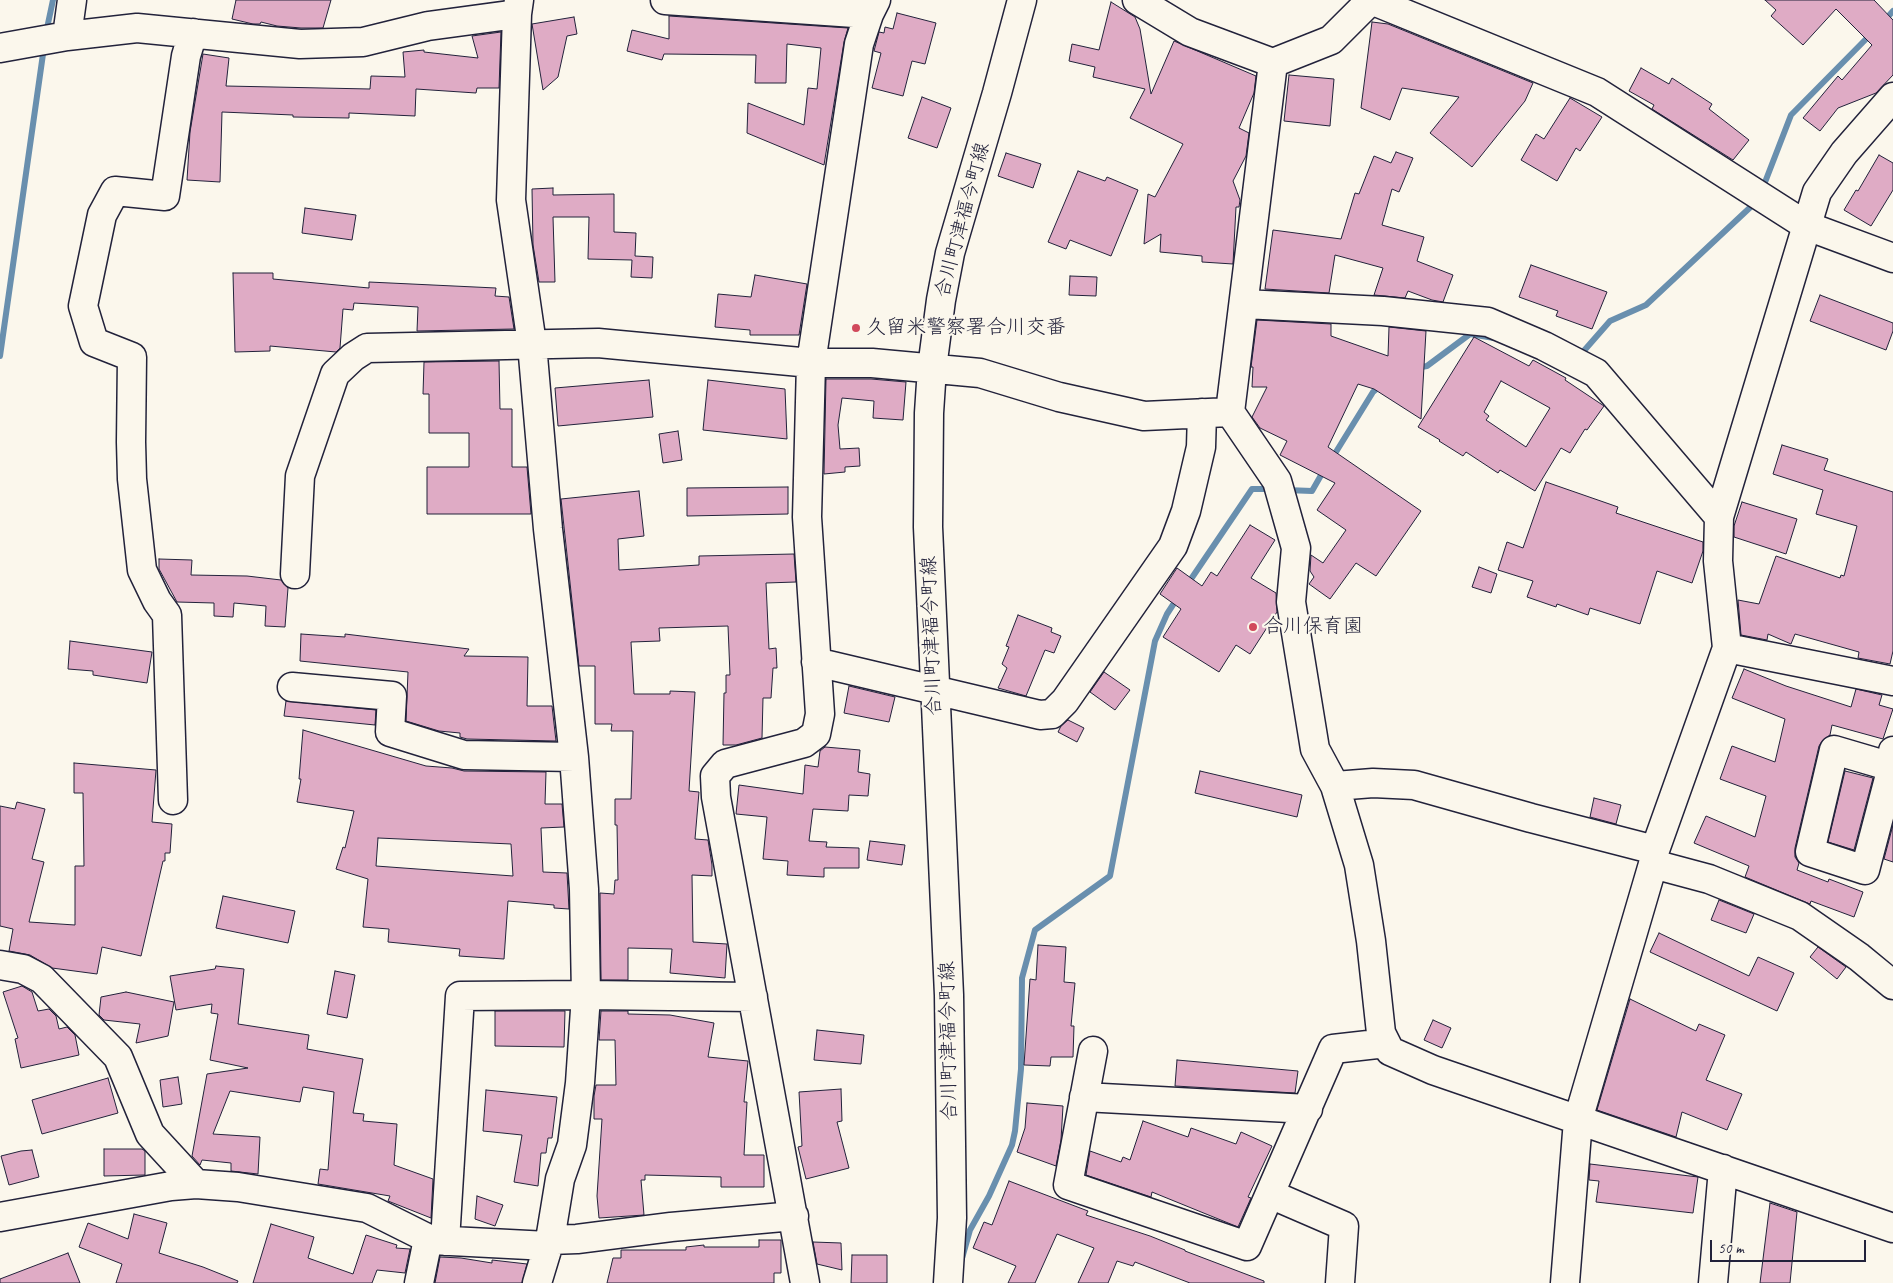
<!DOCTYPE html>
<meta charset="utf-8">
<style>
body{margin:0}
#map{position:relative;width:1893px;height:1283px;overflow:hidden;background:#fbf7ec;font-family:Caveat,sans-serif}
canvas{display:block}
.scale{position:absolute;left:1710px;top:1240px;width:156px;height:22px;box-sizing:border-box;border:2px solid #22223b;border-top:0;padding-left:6px;font-size:15px;line-height:18px;white-space:nowrap;color:#22223b;-webkit-text-stroke:4px #fbf7ec;paint-order:stroke}
</style>
<div id="map">
<canvas width="1893" height="1283"></canvas>
<div class="scale">50 m</div>
</div>
<script>
const g = document.querySelector('canvas').getContext('2d');
g.lineJoin = 'round';
const shape = rows => new Path2D(rows.map(r => 'M' + r).join(''));
function strokePath(path, color, width, dash) { g.strokeStyle = color; g.lineWidth = width; g.lineCap = dash ? 'butt' : 'round'; g.setLineDash(dash || []); g.stroke(path); }
function fillPath(path, color) { g.fillStyle = color; g.fill(path, 'evenodd'); }
function label(font, color, halo, rows, align = 'center') {
  g.font = font + ' Caveat,"Klee One",sans-serif'; g.lineWidth = 4.5; g.setLineDash([]); g.textBaseline = 'middle'; g.strokeStyle = halo; g.fillStyle = color; for (const [text, x, y, turn = 0] of rows) {
    g.save(); g.translate(x, y); g.rotate((+turn || 0) * Math.PI / 180); g.textAlign = isNaN(turn) ? turn : align; if (halo) g.strokeText(text, 0, 0); g.fillText(text, 0, 0); g.restore();
  }
}
const stream = shape([
 [1884,21,1893,11],
 [46,33,53,0],
 [1762,190,1791,115,1872,33],
 [1576,352,1582,353,1610,321,1646,305,1757,201],
 [0,356,44,47],
 [1416,368,1427,366,1470,334,1494,338],
 [1331,460,1373,392,1381,385],
 [1286,490,1312,491,1324,470],
 [1187,585,1252,489,1273,489],
 [961,1262,970,1230,989,1196,1012,1145,1015,1131,1021,1069,1022,978,1035,930,1110,876,1155,641,1167,614,1178,597]
]);
const building = shape([
 [236,0,331,0,323,28,301,28,277,26,261,22,260,24,253,24,232,19,236,0],
 [1765,0,1874,0,1893,20,1893,75,1876,93,1838,108,1820,131,1803,118,1838,76,1842,80,1872,45,1836,9,1803,45,1771,16,1776,10,1765,0],
 [1111,2,1135,17,1140,29,1151,94,1174,41,1256,76,1254,93,1239,128,1249,133,1246,156,1233,181,1240,200,1239,207,1236,207,1233,264,1202,262,1202,256,1160,252,1161,234,1144,244,1148,194,1155,197,1183,144,1130,118,1145,89,1093,77,1095,67,1069,61,1072,44,1099,50,1111,2],
 [897,13,936,23,925,64,912,61,903,96,872,88,881,53,874,51,879,32,884,33,885,27,893,29,897,13],
 [669,16,848,28,844,42,824,165,747,133,748,103,804,125,808,88,817,89,821,48,787,44,786,83,755,83,756,55,664,54,662,60,627,51,632,30,669,39,669,16],
 [574,17,577,34,567,36,558,77,543,90,532,24,574,17],
 [1372,22,1388,24,1533,83,1525,101,1472,167,1430,133,1459,97,1402,88,1390,120,1361,108,1372,22],
 [501,32,499,88,477,88,476,93,416,89,415,116,349,113,349,118,293,117,293,115,222,112,220,182,187,180,190,132,203,54,229,58,226,86,370,89,371,76,405,77,403,52,424,50,424,52,478,58,472,36,501,32],
 [1641,68,1669,84,1672,78,1712,104,1709,109,1749,140,1733,160,1652,109,1654,105,1629,91,1641,68],
 [1289,75,1334,79,1330,126,1284,121,1289,75],
 [922,97,951,108,937,148,908,138,922,97],
 [1570,98,1602,117,1580,151,1576,148,1557,181,1521,160,1536,134,1544,139,1570,98],
 [1396,152,1413,158,1399,192,1392,189,1382,225,1424,237,1417,261,1453,275,1443,302,1432,300,1408,291,1405,298,1374,295,1383,268,1335,255,1329,293,1265,289,1273,230,1341,239,1355,193,1359,194,1374,156,1391,163,1396,152],
 [1006,153,1041,164,1033,188,998,176,1006,153],
 [1879,155,1893,163,1893,190,1871,226,1844,210,1856,190,1858,191,1879,155],
 [1078,171,1105,181,1107,177,1138,190,1111,256,1070,240,1066,249,1048,242,1078,171],
 [553,188,553,195,614,194,614,232,636,233,635,256,653,257,652,278,631,277,632,260,588,259,589,217,553,217,555,282,539,282,533,245,532,189,553,188],
 [305,208,356,215,352,240,302,233,305,208],
 [1531,265,1607,292,1592,329,1556,316,1558,311,1519,297,1531,265],
 [233,273,273,273,273,279,369,288,369,282,496,288,495,296,509,297,514,329,417,331,418,307,354,303,353,310,343,309,340,348,336,352,270,346,270,351,235,352,233,273],
 [755,275,807,284,799,335,750,335,750,330,715,327,718,294,751,297,755,275],
 [1070,276,1097,277,1096,296,1069,295,1070,276],
 [1820,295,1893,323,1893,331,1886,350,1810,321,1820,295],
 [1257,320,1331,324,1331,336,1388,356,1389,327,1426,331,1421,419,1374,389,1358,384,1328,447,1421,511,1376,576,1356,563,1330,599,1309,584,1314,577,1310,571,1311,555,1323,563,1346,530,1317,510,1335,483,1280,455,1287,441,1260,428,1252,417,1267,387,1252,387,1253,367,1251,367,1257,320],
 [1474,337,1529,366,1533,360,1566,378,1565,380,1604,406,1587,430,1585,429,1570,453,1561,448,1535,491,1500,470,1498,473,1466,452,1463,456,1439,441,1440,440,1418,427,1474,337],
 [1501,381,1550,408,1526,447,1486,420,1489,416,1484,412,1501,381],
 [499,361,500,409,512,409,512,467,527,467,531,514,427,514,427,467,469,467,469,433,429,433,429,394,423,394,424,362,499,361],
 [826,379,871,379,906,382,903,420,873,418,874,401,842,398,838,425,840,449,859,448,860,466,845,467,845,472,824,474,826,379],
 [649,380,653,417,558,426,555,388,649,380],
 [708,380,785,389,787,439,703,430,708,380],
 [678,431,682,460,663,463,659,434,678,431],
 [1782,445,1828,459,1824,470,1893,492,1893,651,1890,664,1858,658,1859,652,1795,634,1791,644,1768,634,1767,640,1741,635,1738,600,1759,604,1776,556,1840,578,1841,575,1844,576,1857,526,1816,514,1823,490,1773,474,1782,445],
 [1546,482,1618,507,1616,513,1703,542,1703,551,1692,583,1657,571,1640,624,1590,608,1588,615,1557,604,1556,607,1527,597,1533,581,1498,570,1507,542,1523,548,1546,482],
 [788,487,788,514,687,516,687,488,788,487],
 [639,491,644,536,618,539,619,570,699,565,699,556,794,554,796,582,766,583,769,649,776,648,777,668,773,668,771,698,763,698,762,738,736,745,723,745,724,693,726,693,726,675,730,675,728,626,659,628,660,641,631,642,634,694,670,694,670,691,695,692,689,791,699,792,695,839,708,840,712,865,712,876,692,875,693,942,727,944,725,978,670,973,672,949,628,948,628,980,601,980,600,893,614,894,615,880,618,880,617,825,615,825,615,799,631,799,633,731,611,731,612,724,595,724,595,666,579,666,561,499,639,491],
 [1742,502,1797,519,1786,554,1734,537,1734,526,1742,502],
 [1250,525,1275,540,1251,578,1276,593,1277,612,1250,654,1236,645,1219,672,1163,637,1181,609,1160,594,1177,568,1202,586,1211,572,1217,576,1250,525],
 [159,559,192,560,191,575,247,576,281,580,288,588,285,627,265,626,266,606,234,603,233,617,214,616,214,603,177,602,159,569,159,559],
 [1479,567,1497,574,1491,593,1472,587,1479,567],
 [1018,615,1052,628,1051,632,1061,636,1054,653,1045,650,1026,696,998,688,1007,668,1002,664,1009,647,1006,646,1018,615],
 [301,634,345,637,345,634,469,649,464,656,528,657,527,706,552,706,556,741,467,739,460,737,460,733,439,731,406,721,408,672,300,661,301,634],
 [70,641,152,652,147,683,93,675,93,671,68,669,70,641],
 [1744,669,1786,686,1851,707,1856,689,1882,695,1879,705,1893,709,1883,739,1832,725,1830,735,1823,740,1819,746,1795,848,1795,857,1799,863,1797,870,1828,882,1829,879,1863,892,1854,917,1811,901,1810,904,1745,877,1749,866,1694,843,1706,816,1755,837,1766,796,1720,779,1732,746,1775,762,1785,719,1732,698,1744,669],
 [1104,672,1130,690,1115,710,1090,692,1104,672],
 [849,686,895,697,889,722,844,713,849,686],
 [286,701,376,710,375,725,284,716,286,701],
 [1068,720,1084,728,1077,742,1058,732,1061,726,1068,720],
 [303,730,426,766,452,768,464,771,546,772,545,804,562,804,564,827,541,828,543,872,567,873,569,909,554,908,554,905,508,901,504,959,459,956,460,949,388,942,389,929,363,927,368,879,336,869,343,847,345,848,354,811,297,802,301,779,299,779,303,730],
 [378,838,511,844,513,876,376,866,378,838],
 [825,747,860,750,858,772,870,774,868,796,849,795,848,811,813,809,809,841,827,842,826,847,859,848,859,868,824,868,824,877,787,875,788,861,763,859,767,817,736,814,739,785,803,794,805,765,818,767,820,751,825,747],
 [74,763,156,770,152,822,172,824,170,853,165,853,165,861,163,861,141,956,102,947,97,974,52,968,30,955,9,951,13,929,0,926,0,806,15,809,17,802,45,809,32,859,44,862,29,922,75,925,75,866,84,866,83,793,74,793,74,763],
 [1200,771,1302,795,1297,817,1195,793,1200,771],
 [1845,771,1873,778,1854,850,1828,842,1845,771],
 [1594,798,1621,805,1616,824,1590,817,1594,798],
 [1893,825,1893,862,1884,859,1893,825],
 [870,841,905,845,902,865,867,860,870,841],
 [223,896,295,911,288,943,216,928,223,896],
 [1719,900,1754,914,1746,933,1711,920,1719,900],
 [1659,933,1749,976,1758,957,1794,973,1777,1011,1650,952,1659,933],
 [1038,945,1066,947,1064,982,1075,983,1071,1026,1074,1026,1073,1057,1051,1057,1050,1066,1024,1065,1030,979,1036,980,1038,945],
 [1818,947,1846,967,1837,979,1810,957,1818,947],
 [216,966,244,969,238,1024,309,1035,307,1049,363,1059,353,1113,364,1114,363,1121,397,1124,394,1165,433,1179,431,1218,388,1201,390,1196,318,1184,320,1169,328,1170,334,1092,303,1087,300,1102,230,1091,213,1134,260,1137,258,1174,231,1171,231,1163,202,1160,200,1165,192,1156,207,1074,248,1068,210,1060,218,1014,211,1013,212,1004,176,1010,170,976,215,969,216,966],
 [335,971,355,975,347,1018,327,1014,335,971],
 [22,986,32,992,38,1011,49,1009,56,1016,59,1029,67,1027,75,1035,79,1055,21,1068,15,1039,18,1038,3,992,22,986],
 [126,992,174,1002,168,1036,136,1043,140,1024,104,1020,99,1015,101,997,126,992],
 [1630,999,1696,1031,1699,1024,1725,1035,1706,1080,1742,1094,1727,1130,1682,1112,1676,1137,1597,1110,1630,999],
 [495,1011,565,1011,564,1047,495,1046,495,1011],
 [601,1011,628,1011,628,1014,670,1015,714,1023,708,1057,748,1061,744,1102,747,1102,744,1155,764,1155,764,1187,721,1187,721,1177,645,1175,645,1180,641,1180,644,1215,599,1218,597,1196,602,1119,594,1119,594,1096,596,1085,616,1085,615,1040,599,1040,601,1011],
 [1433,1020,1451,1028,1442,1048,1424,1040,1433,1020],
 [817,1030,864,1035,861,1064,814,1060,817,1030],
 [1177,1060,1298,1071,1295,1093,1175,1086,1177,1060],
 [178,1077,182,1104,163,1107,160,1080,178,1077],
 [108,1078,118,1113,42,1134,32,1100,108,1078],
 [841,1089,842,1121,837,1122,849,1168,806,1179,798,1147,802,1146,799,1092,841,1089],
 [486,1090,557,1097,552,1138,548,1138,546,1153,541,1153,538,1186,514,1182,522,1135,483,1131,486,1090],
 [1027,1103,1063,1106,1061,1140,1056,1166,1017,1152,1025,1128,1027,1103],
 [1143,1121,1188,1137,1191,1128,1236,1144,1241,1132,1272,1146,1248,1197,1251,1198,1238,1227,1152,1192,1151,1197,1086,1175,1090,1151,1121,1162,1123,1157,1130,1160,1143,1121],
 [104,1149,142,1149,145,1151,145,1175,104,1176,104,1149],
 [32,1150,39,1177,9,1185,1,1156,21,1151,32,1150],
 [1590,1164,1698,1177,1693,1213,1596,1202,1599,1181,1589,1180,1590,1164],
 [1009,1181,1088,1211,1086,1215,1150,1236,1185,1250,1185,1251,1264,1281,1264,1283,1190,1283,1135,1262,1133,1266,1117,1261,1108,1283,1078,1283,1094,1248,1057,1234,1035,1283,1008,1283,1016,1266,973,1248,984,1222,992,1225,1009,1181],
 [477,1196,503,1205,495,1226,475,1219,477,1196],
 [1770,1203,1797,1212,1790,1283,1760,1283,1770,1203],
 [134,1214,167,1223,159,1253,203,1267,238,1281,237,1283,116,1283,122,1264,79,1247,88,1223,128,1239,134,1214],
 [271,1224,314,1237,308,1258,353,1274,366,1235,397,1245,396,1248,410,1249,405,1273,377,1270,372,1283,253,1283,271,1224],
 [759,1240,781,1240,781,1273,774,1273,774,1283,607,1283,613,1258,621,1258,621,1250,686,1250,686,1247,704,1245,704,1247,759,1247,759,1240],
 [813,1242,841,1243,842,1270,817,1264,813,1242],
 [68,1253,80,1283,0,1283,0,1279,68,1253],
 [852,1255,887,1255,887,1283,851,1283,852,1255],
 [440,1257,461,1258,492,1263,492,1260,527,1264,522,1283,435,1283,440,1257]
]);
const minor = shape([
 [519,0,517,14,511,200,532,344,548,529,574,757,584,889,586,995,580,1083,572,1145,560,1179,550,1240,537,1283],
 [665,0,869,14],
 [1137,0,1190,32,1273,63,1331,40,1371,0],
 [1371,0,1597,92,1807,226,1893,258],
 [67,36,72,0],
 [0,48,67,36,137,28,300,44,363,42,428,26,517,14],
 [1273,63,1230,412,1277,481,1296,548,1291,602,1315,749,1335,786,1359,865,1371,941,1381,1033,1390,1051,1433,1070,1893,1228],
 [1244,304,1383,311,1488,322,1544,346,1596,373,1719,517],
 [295,574,300,476,335,374,353,357,367,348,598,343,811,363,872,363,980,373,1059,397,1144,416,1230,412],
 [1727,648,1893,681],
 [816,662,1040,715,1052,714,1065,701,1173,546,1186,511,1201,447,1202,413],
 [292,687,392,696,390,732,464,755,574,757],
 [1892,767,1834,750,1810,852,1865,870,1892,767,1893,751],
 [1335,786,1373,783,1414,785,1531,818,1655,850],
 [173,800,167,615,157,601,142,570,132,479,131,442,132,357,94,342,83,306,102,215,115,191,165,196,186,56,193,33],
 [1653,864,1709,879,1800,916,1859,957,1893,985],
 [0,965,23,969,42,979,118,1057,150,1134,196,1184],
 [1093,1051,1068,1185,1247,1246,1333,1049,1386,1043],
 [1084,1097,1308,1109],
 [1270,1194,1344,1226,1340,1283],
 [0,1217,171,1186,196,1184,238,1187,367,1208,431,1240,548,1246],
 [550,1240,577,1239,671,1227,794,1216],
 [445,1241,460,996,586,995,753,997],
 [419,1283,428,1239],
 [805,1283,716,797,715,776,725,764,804,743,816,734,820,714,807,517,811,363,859,44,869,14,876,0],
 [948,1283,952,1218,949,995,928,527,929,413,932,368,941,300,950,253,997,93,1022,0],
 [1565,1283,1578,1120,1653,864,1655,850,1727,648,1718,561,1719,517,1817,192,1844,153,1893,97],
 [1713,1283,1723,1169]
]);
const markers = [
 [856,328,5,"#d1495b"],
 [1253,627,5,"#d1495b"]
];
const streetNames = [
 ["合川町津福今町線",963,220,-75],
 ["合川町津福今町線",932,636,-92],
 ["合川町津福今町線",949,1041,-91]
];
const poiNames = [
 ["久留米警察署合川交番",866,328],
 ["合川保育園",1263,627]
];
strokePath(stream, '#698fae', 6);
fillPath(building, '#dfabc5');
strokePath(building, '#22223b', 1);
strokePath(minor, '#22223b', 31);
strokePath(minor, '#fbf7ec', 28);
for (const [x, y, r, color] of markers) { const dot = new Path2D(); dot.arc(x, y, r, 0, 2 * Math.PI); g.fillStyle = color; g.fill(dot); strokePath(dot, '#fbf7ec', 2); }
label('20px', '#22223b', '#fbf7ec', streetNames);
label('20px', '#22223b', '#fbf7ec', poiNames, 'left');
</script>
